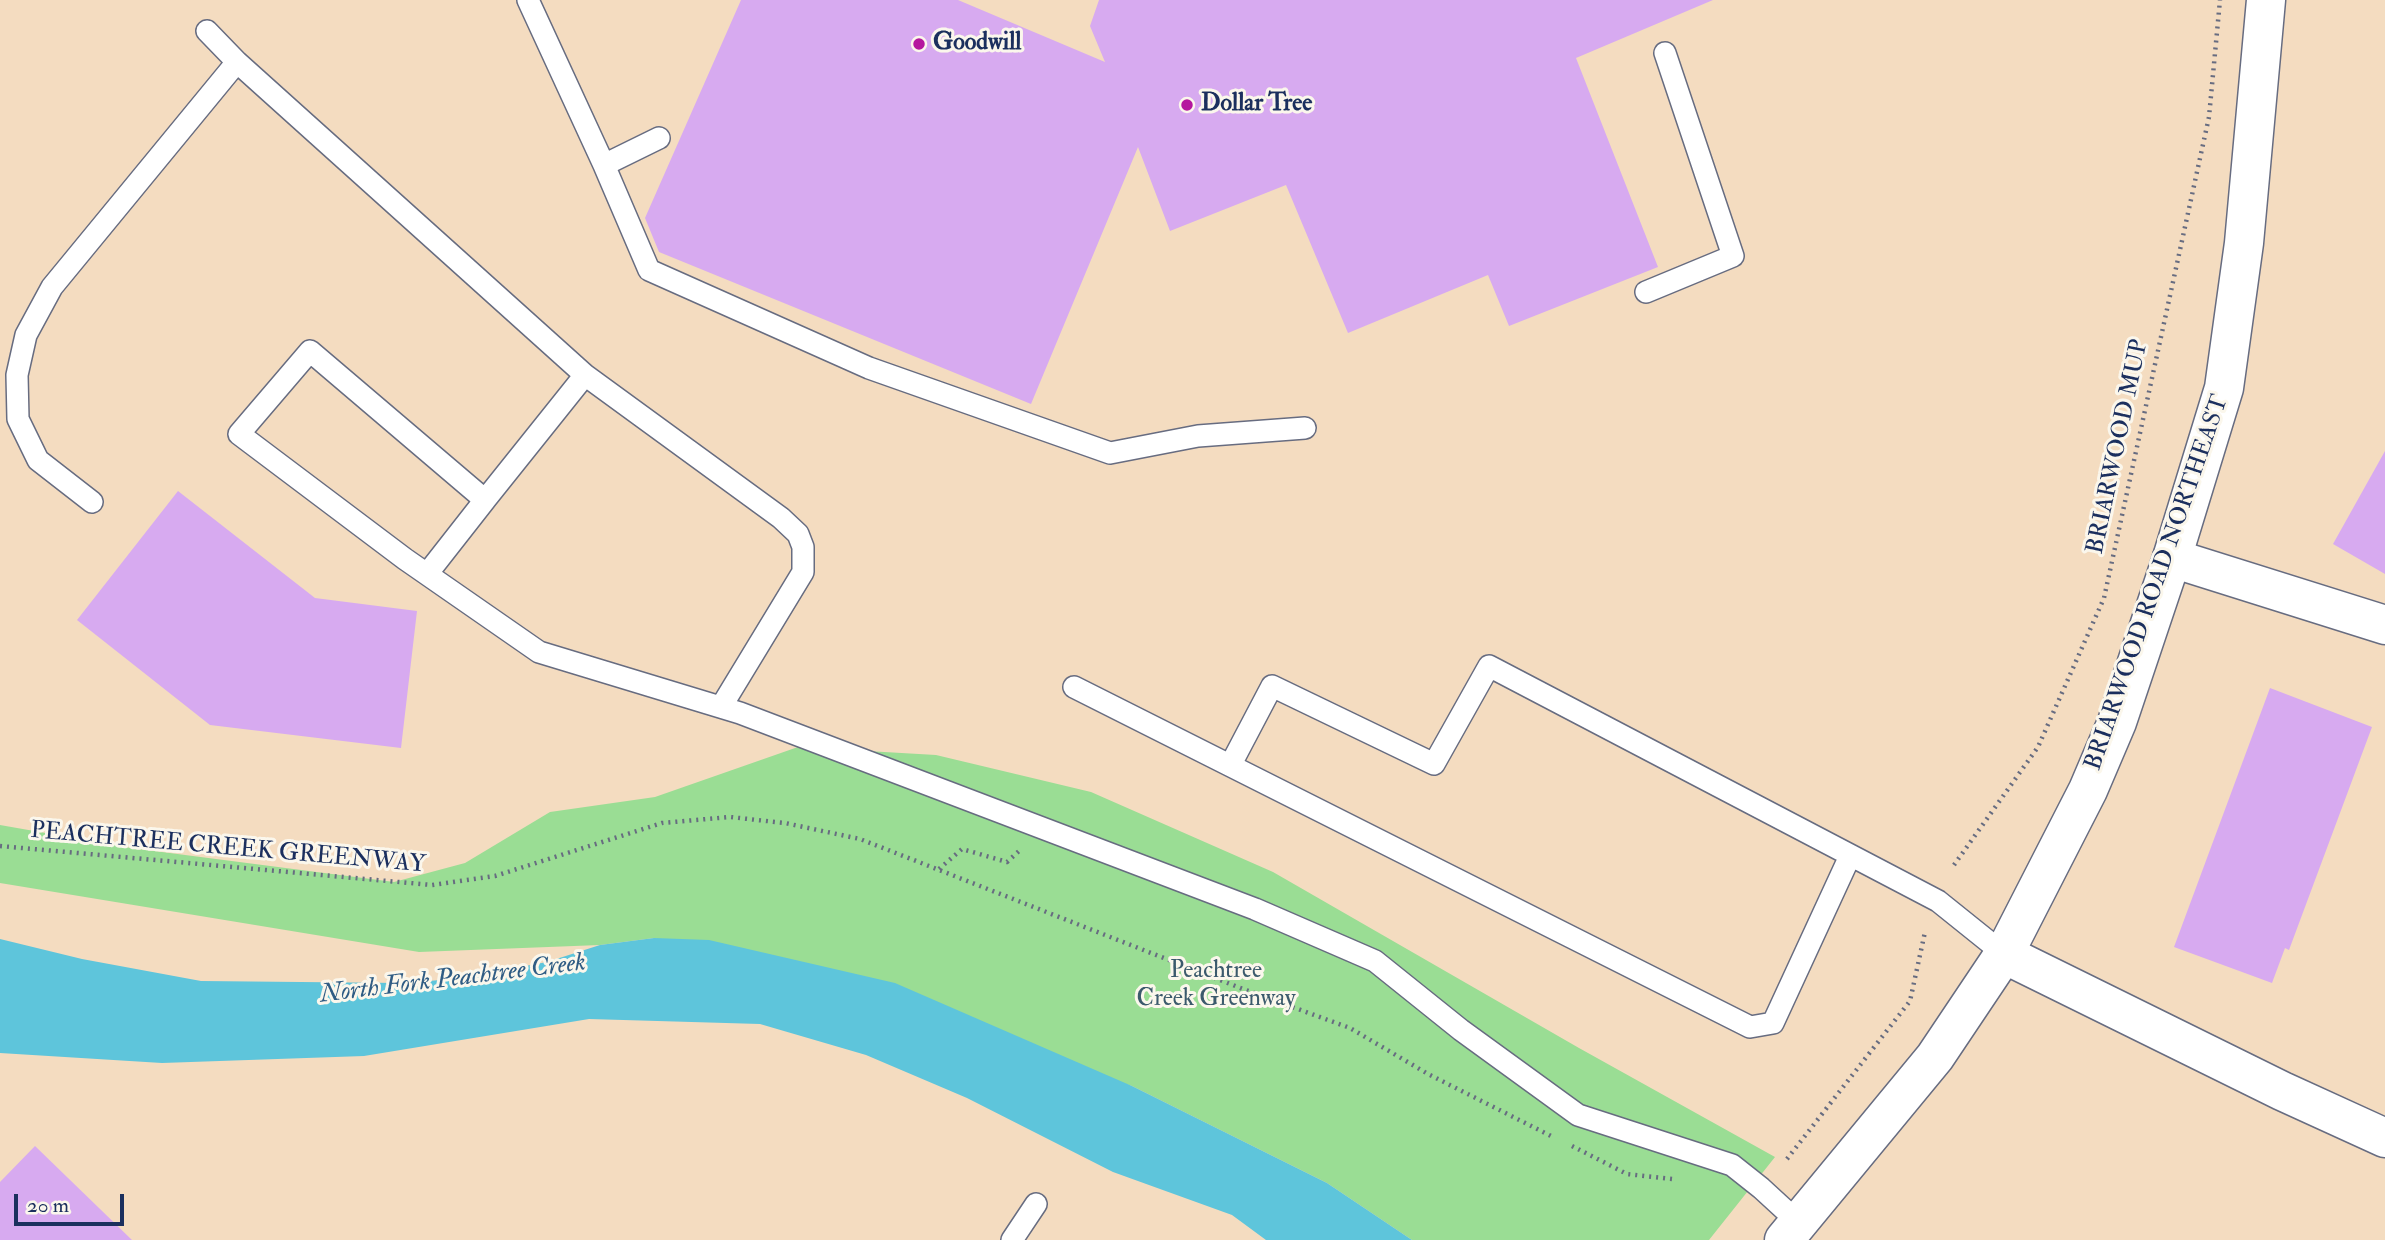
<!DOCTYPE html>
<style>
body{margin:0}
#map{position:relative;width:2385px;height:1240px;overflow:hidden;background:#f4dcc0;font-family:"IM FELL Double Pica",serif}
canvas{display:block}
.scale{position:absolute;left:14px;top:1194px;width:110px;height:32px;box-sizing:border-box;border:4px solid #1b2f5e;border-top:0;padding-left:9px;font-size:21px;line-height:24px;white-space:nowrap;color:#1b2f5e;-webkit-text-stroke:5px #fbf7ec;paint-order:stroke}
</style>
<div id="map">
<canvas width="2385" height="1240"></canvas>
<div class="scale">20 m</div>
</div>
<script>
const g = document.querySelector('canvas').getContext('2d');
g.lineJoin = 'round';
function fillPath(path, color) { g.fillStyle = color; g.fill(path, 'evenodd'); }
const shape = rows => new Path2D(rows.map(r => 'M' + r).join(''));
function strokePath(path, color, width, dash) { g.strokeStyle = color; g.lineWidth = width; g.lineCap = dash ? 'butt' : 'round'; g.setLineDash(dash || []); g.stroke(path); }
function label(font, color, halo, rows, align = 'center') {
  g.font = font + ' "IM FELL Double Pica",serif'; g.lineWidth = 6; g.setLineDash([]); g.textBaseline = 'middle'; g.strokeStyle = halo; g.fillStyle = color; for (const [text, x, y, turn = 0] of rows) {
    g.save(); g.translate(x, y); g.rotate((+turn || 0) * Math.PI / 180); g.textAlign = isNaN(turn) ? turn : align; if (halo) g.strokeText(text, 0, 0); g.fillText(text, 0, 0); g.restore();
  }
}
const green = shape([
 [798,747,936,755,1091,792,1273,872,1579,1048,1775,1157,1709,1240,1412,1240,1327,1183,1132,1086,654,938,600,945,419,952,0,883,0,825,131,848,394,882,465,863,550,812,655,797]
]);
const water = shape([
 [654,938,709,940,895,983,1132,1086,1327,1183,1412,1240,1266,1240,1232,1215,1113,1172,967,1098,866,1055,760,1024,589,1019,364,1056,162,1063,0,1053,0,939,82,959,201,981,400,983,455,979,547,962,600,945]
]);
const building = shape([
 [741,0,958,0,1105,62,1090,26,1099,0,1713,0,1576,58,1658,267,1509,326,1488,275,1348,333,1286,185,1170,231,1138,147,1031,404,659,252,645,218],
 [2385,451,2385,574,2333,544],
 [178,491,315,598,417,611,401,748,210,725,77,620],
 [2270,688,2372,727,2289,950,2285,948,2272,983,2174,947],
 [35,1146,132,1240,0,1240,0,1182]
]);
const path = shape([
 [0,846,432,885,495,876,662,823,730,817,785,823,860,839,1243,989,1350,1028,1428,1074,1555,1138],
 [1954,865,2038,747,2104,598,2209,117,2220,0],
 [939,869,962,849,1007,862,1019,851],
 [1572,1146,1627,1174,1672,1179],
 [1787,1159,1910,1001,1925,932]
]);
const service = shape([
 [528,0,604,165],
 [207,31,237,62],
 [659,138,604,165,649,270,869,368,1110,453,1198,436,1305,428],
 [1646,292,1733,256,1665,53],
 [585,375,781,518,798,534,803,547,803,572,721,707],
 [92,502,38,460,18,419,17,375,26,335,52,287,237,62,585,375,485,500,310,351,239,434,405,559,539,652,740,713,1255,909,1375,961,1461,1030,1578,1115,1732,1165,1761,1188,1798,1222],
 [427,574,485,500],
 [1074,687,1750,1027,1773,1023,1850,856],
 [1231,764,1272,686,1434,764,1489,666,1938,901,2004,954],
 [1012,1240,1036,1204]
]);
const minor = shape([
 [2172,558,2385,625],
 [2004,954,2282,1091,2385,1138]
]);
const tertiary = shape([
 [1784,1240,1935,1057,2004,954,2088,790,2117,722,2172,558,2224,388,2244,243,2266,0]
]);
const markers = [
 [919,44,7,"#b5179e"],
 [1187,105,7,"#b5179e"]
];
const poiNames = [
 ["Goodwill",933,44],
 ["Dollar Tree",1201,105]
];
const streetNames = [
 ["BRIARWOOD MUP",2119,447,-78],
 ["BRIARWOOD ROAD NORTHEAST",2158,583,-71],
 ["PEACHTREE CREEK GREENWAY",228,849,5]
];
const parkNames = [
 ["Peachtree",1216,972],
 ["Creek Greenway",1216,1000]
];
const waterNames = [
 ["North Fork Peachtree Creek",453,980,-7]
];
fillPath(green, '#9add94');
fillPath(water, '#5ec5db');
fillPath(building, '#d7aaf0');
strokePath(service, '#676c80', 24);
strokePath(minor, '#676c80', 41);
strokePath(tertiary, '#676c80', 41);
strokePath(path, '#676c80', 4.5, [2, 5]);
strokePath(service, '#fff', 21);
strokePath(minor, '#fff', 38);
strokePath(tertiary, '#fff', 38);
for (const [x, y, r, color] of markers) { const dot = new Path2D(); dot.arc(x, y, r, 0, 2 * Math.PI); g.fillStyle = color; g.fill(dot); strokePath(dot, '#fbf7ec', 2.5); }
label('bold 24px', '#1b2f5e', '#fbf7ec', poiNames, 'left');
label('24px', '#1b2f5e', '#fbf7ec', streetNames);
label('24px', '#3b5a6c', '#fbf7ec', parkNames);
label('italic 26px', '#2f5c84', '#fbf7ec', waterNames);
</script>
